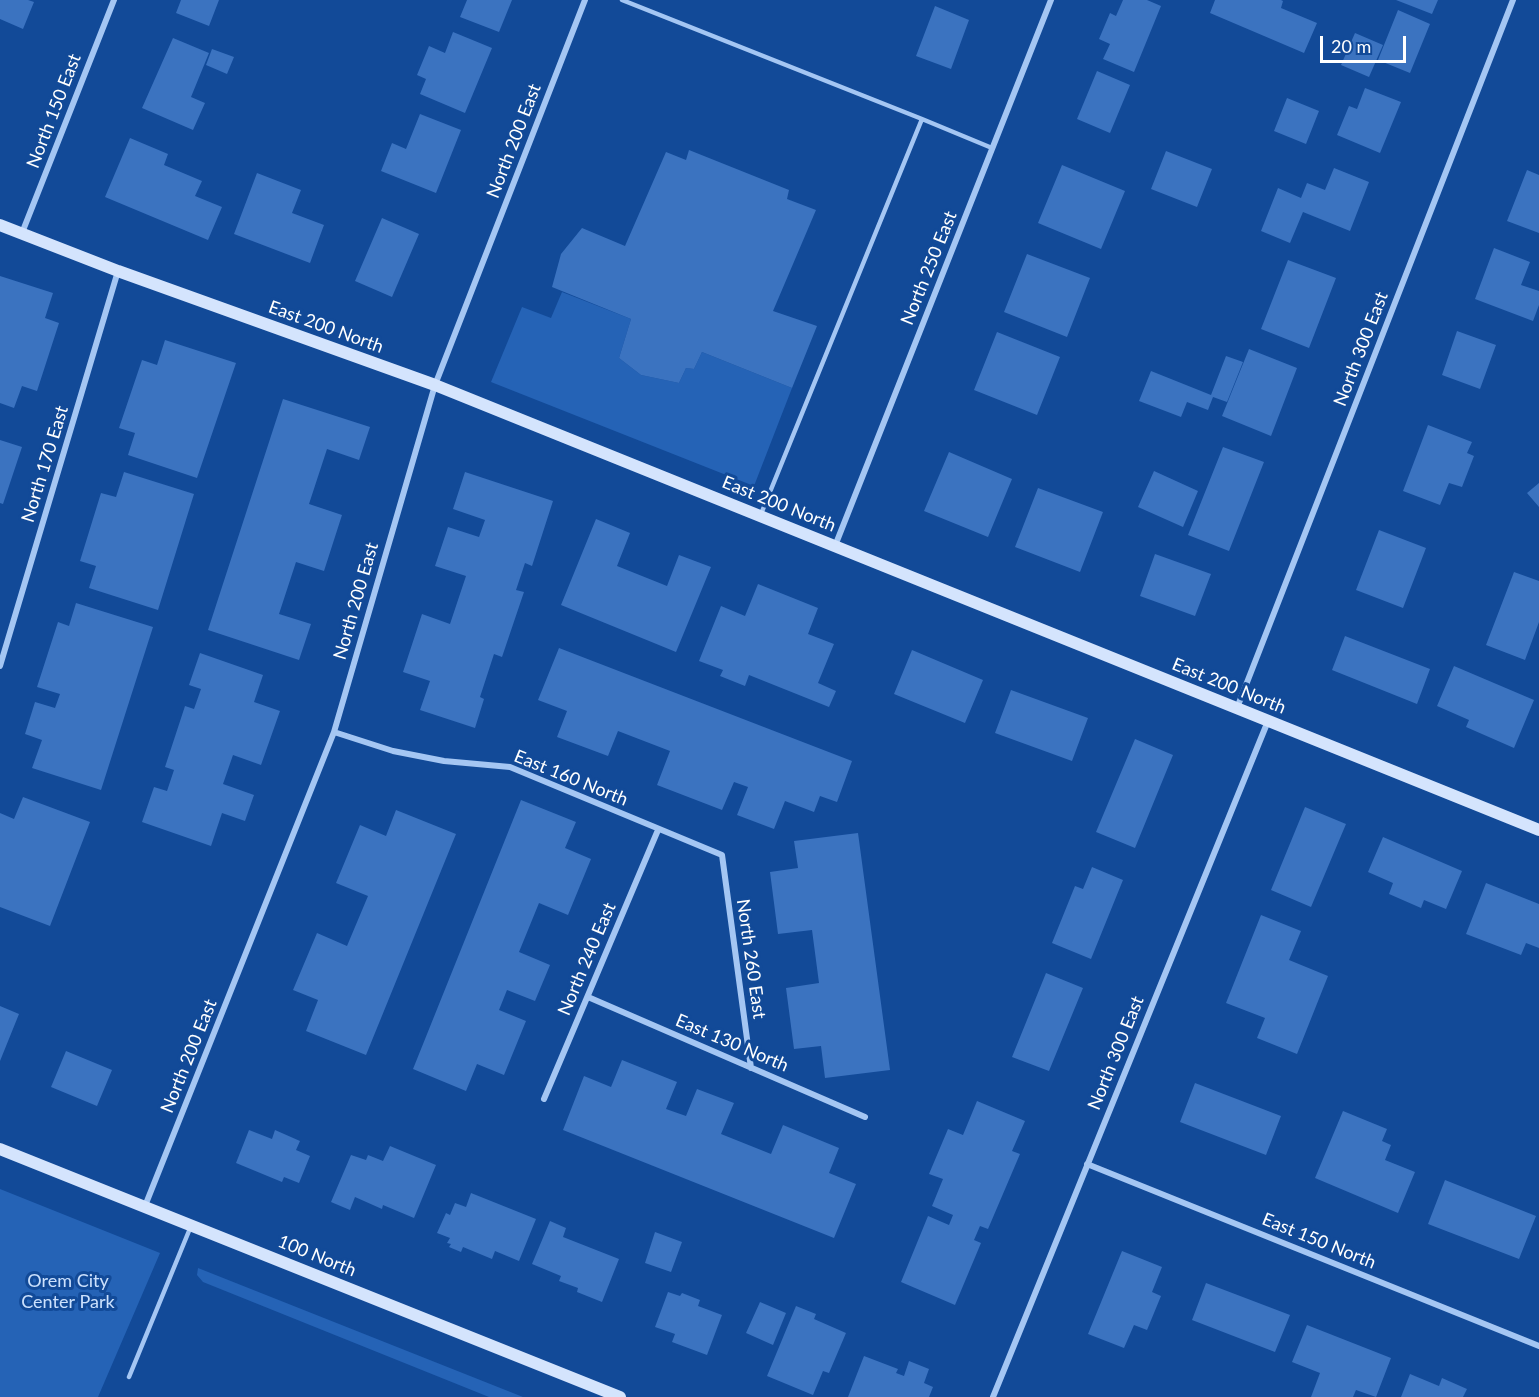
<!DOCTYPE html>
<style>
body{margin:0}
#map{position:relative;width:1539px;height:1397px;overflow:hidden;background:#124a98;font-family:Lato,sans-serif}
canvas{display:block}
.scale{position:absolute;left:1320px;top:36px;width:86px;height:27px;box-sizing:border-box;border:3px solid #fff;border-top:0;padding-left:8px;font-size:18px;line-height:21px;white-space:nowrap;color:#fff;-webkit-text-stroke:4px #124a98;paint-order:stroke}
</style>
<div id="map">
<canvas width="1539" height="1397"></canvas>
<div class="scale">20 m</div>
</div>
<script>
const g = document.querySelector('canvas').getContext('2d');
g.lineJoin = 'round';
function fillPath(path, color) { g.fillStyle = color; g.fill(path, 'evenodd'); }
const shape = rows => new Path2D(rows.map(r => 'M' + r).join(''));
function strokePath(path, color, width, dash) { g.strokeStyle = color; g.lineWidth = width; g.lineCap = dash ? 'butt' : 'round'; g.setLineDash(dash || []); g.stroke(path); }
function label(font, color, halo, rows, align = 'center') {
  g.font = font + ' Lato,sans-serif'; g.lineWidth = 6; g.setLineDash([]); g.textBaseline = 'middle'; g.strokeStyle = halo; g.fillStyle = color; for (const [text, x, y, turn = 0] of rows) {
    g.save(); g.translate(x, y); g.rotate((+turn || 0) * Math.PI / 180); g.textAlign = isNaN(turn) ? turn : align; if (halo) g.strokeText(text, 0, 0); g.fillText(text, 0, 0); g.restore();
  }
}
const green = shape([
 [562,292,631,319,619,358,641,375,679,383,686,368,694,369,702,352,792,388,754,486,491,382,522,307,551,318],
 [0,1189,160,1253,98,1397,0,1397],
 [198,1268,523,1397,489,1397,203,1282,197,1275]
]);
const building = shape([
 [0,0,28,0,34,2,23,29,0,19],
 [181,0,219,0,209,26,176,13],
 [467,0,512,0,499,32,460,17],
 [1123,0,1147,0,1161,6,1134,72,1103,59,1110,44,1099,39,1110,13,1116,16],
 [1215,0,1281,0,1283,1,1281,8,1317,23,1304,53,1210,13],
 [1396,0,1438,0,1432,14],
 [935,6,969,20,951,69,916,56],
 [1398,10,1430,24,1410,73,1378,60],
 [453,32,492,48,465,113,420,94,426,79,417,75,429,46,445,53],
 [1355,33,1383,45,1369,77,1341,65],
 [173,38,209,53,191,97,205,103,193,130,142,108],
 [212,49,234,57,227,74,206,65],
 [1097,71,1130,85,1110,133,1077,119],
 [1365,88,1401,102,1380,153,1337,135,1349,106,1357,109],
 [1287,98,1319,111,1306,144,1274,131],
 [420,114,461,130,436,193,381,171,392,143,406,149],
 [130,138,168,154,164,165,202,181,195,196,222,207,208,240,105,197],
 [689,150,789,190,787,199,816,210,773,311,817,326,792,388,702,352,694,369,686,368,679,383,641,375,619,358,631,319,552,287,561,254,582,228,625,246,666,152,686,160],
 [1166,151,1212,169,1197,207,1151,189],
 [1062,165,1125,191,1101,249,1038,223],
 [1334,168,1369,182,1350,231,1303,212,1290,243,1261,231,1278,188,1301,198,1307,183,1325,190],
 [1527,170,1539,175,1539,233,1507,221],
 [257,173,301,190,292,213,324,225,310,263,234,234],
 [382,218,419,234,392,297,355,281],
 [1494,248,1530,262,1521,285,1539,291,1539,305,1533,321,1475,299],
 [1027,254,1090,278,1067,337,1004,312],
 [1288,260,1336,278,1309,348,1261,329],
 [0,276,53,293,45,318,59,323,37,391,22,386,14,408,0,403],
 [1457,331,1496,345,1480,389,1442,375],
 [997,332,1060,357,1037,415,974,390],
 [165,340,236,363,197,478,128,455,135,433,119,428,142,360,157,365],
 [1249,349,1297,368,1271,436,1222,416],
 [1226,356,1243,362,1227,402,1213,397,1208,410,1187,402,1181,417,1139,401,1151,371,1211,395],
 [283,399,370,427,359,460,327,449,309,504,342,515,324,571,296,562,279,614,311,624,299,660,208,630],
 [1428,425,1472,442,1467,453,1474,456,1462,487,1449,483,1440,505,1403,491],
 [0,440,22,447,3,504,0,503],
 [1223,447,1264,462,1229,551,1188,535],
 [949,452,1012,479,988,537,924,511],
 [1154,471,1198,491,1183,527,1138,507],
 [124,472,194,494,158,610,89,588,96,566,80,561,101,493,116,497],
 [465,472,553,501,532,566,525,563,516,590,524,592,502,657,494,654,480,697,484,699,475,728,420,710,430,681,403,672,422,614,450,624,466,576,435,566,448,527,479,537,485,520,453,509],
 [1539,483,1539,507,1527,493],
 [1038,488,1103,512,1080,572,1015,547],
 [596,519,630,533,617,566,667,586,679,555,711,567,676,652,561,605],
 [1379,530,1426,548,1403,608,1356,590],
 [1155,554,1211,574,1195,616,1140,596],
 [1514,572,1539,581,1539,622,1525,660,1486,645],
 [758,584,818,608,808,634,834,644,818,683,836,691,829,707,749,675,745,686,720,676,723,670,699,661,721,606,745,616],
 [76,603,153,627,101,790,32,768,42,740,25,734,35,702,55,708,60,694,37,687,58,622,69,626],
 [1345,636,1430,669,1417,704,1332,670],
 [559,648,852,761,837,802,820,796,814,812,785,801,774,829,737,815,748,787,734,782,722,810,657,785,670,751,618,731,608,756,557,737,567,711,538,700],
 [912,650,983,680,965,723,894,694],
 [200,653,263,675,254,702,280,711,261,765,233,755,223,784,254,795,245,821,222,813,211,846,142,822,154,787,167,791,174,770,165,767,185,706,194,709,201,689,189,685],
 [1454,666,1534,700,1514,748,1466,727,1469,720,1437,706],
 [1011,690,1088,718,1072,761,995,733],
 [1135,739,1173,755,1135,848,1096,832],
 [23,797,90,822,50,926,0,907,0,813,14,819],
 [521,800,576,822,565,848,591,859,568,915,539,903,519,952,550,965,535,1001,507,990,499,1010,526,1021,504,1075,477,1064,466,1091,413,1069],
 [1305,807,1346,824,1311,907,1271,890],
 [396,810,456,834,366,1055,306,1031,318,1000,293,990,317,933,347,946,368,896,336,883,360,825,386,836],
 [858,833,890,1070,825,1078,821,1046,794,1049,786,988,819,983,812,930,778,934,770,872,798,868,794,841],
 [1383,837,1462,871,1446,909,1424,900,1421,908,1389,894,1393,883,1368,872],
 [1092,867,1123,880,1091,959,1052,943,1075,886,1083,889],
 [1486,883,1539,904,1539,948,1526,943,1521,955,1466,934],
 [1261,915,1301,931,1289,960,1328,976,1297,1054,1257,1038,1265,1018,1226,1003],
 [1046,973,1083,988,1049,1071,1012,1057],
 [0,1006,19,1014,0,1061],
 [66,1051,112,1070,97,1106,51,1087],
 [622,1060,677,1082,666,1109,686,1116,697,1089,734,1103,721,1134,771,1154,783,1125,839,1148,829,1173,856,1184,834,1238,563,1130,584,1076,611,1087],
 [1195,1083,1281,1116,1266,1155,1180,1122],
 [977,1101,1025,1121,1012,1151,1020,1154,988,1229,980,1226,974,1240,981,1243,955,1305,901,1282,928,1216,949,1225,953,1215,932,1206,943,1179,929,1174,948,1129,963,1135],
 [1343,1111,1387,1129,1382,1141,1391,1145,1385,1160,1415,1172,1398,1213,1315,1178],
 [249,1130,272,1139,275,1130,300,1141,296,1150,310,1156,299,1183,284,1177,282,1182,236,1163],
 [390,1146,436,1165,414,1218,383,1205,382,1209,355,1197,350,1210,331,1202,351,1155,366,1160,368,1155,383,1161],
 [1445,1180,1536,1216,1519,1259,1428,1224],
 [471,1193,536,1219,519,1261,495,1251,492,1259,463,1247,461,1252,449,1247,451,1244,447,1243,450,1238,437,1233,446,1213,450,1215,455,1203,466,1207],
 [550,1221,566,1228,563,1237,619,1259,602,1302,577,1292,578,1288,559,1281,561,1276,532,1264],
 [655,1232,682,1242,671,1272,645,1263],
 [1122,1251,1162,1267,1152,1292,1161,1296,1147,1330,1134,1325,1124,1348,1088,1334],
 [1206,1283,1290,1315,1275,1352,1192,1320],
 [668,1292,680,1296,682,1293,700,1300,698,1306,722,1315,707,1355,672,1342,675,1334,655,1327],
 [760,1302,786,1313,773,1345,746,1333],
 [796,1306,816,1314,814,1319,846,1333,829,1373,823,1371,813,1395,767,1376],
 [1307,1325,1391,1358,1376,1397,1356,1390,1353,1397,1311,1397,1320,1373,1292,1362],
 [864,1356,898,1369,896,1373,904,1376,909,1361,929,1369,924,1383,933,1387,929,1397,848,1397],
 [1410,1374,1439,1386,1442,1378,1467,1389,1463,1397,1401,1397]
]);
const lane = shape([
 [622,0,922,119,761,514],
 [922,119,992,148],
 [129,1377,191,1226]
]);
const street = shape([
 [22,233,114,0],
 [835,546,1051,0],
 [0,666,118,271],
 [1237,708,1513,0],
 [334,732,393,751,444,761,510,767,722,855,751,1068],
 [588,997,865,1117],
 [544,1099,658,830],
 [1087,1164,1539,1346],
 [145,1206,334,732,435,385,585,0],
 [993,1397,1268,721]
]);
const secondary = shape([
 [0,225,118,271,435,385,1539,830],
 [0,1149,620,1397]
]);
const streetNames = [
 ["North 150 East",54,111,-69],
 ["North 200 East",514,141,-69],
 ["North 250 East",929,268,-68],
 ["East 200 North",326,327,20],
 ["North 300 East",1361,349,-69],
 ["North 170 East",45,464,-73],
 ["East 200 North",779,504,22],
 ["North 200 East",356,601,-74],
 ["East 200 North",1229,686,22],
 ["East 160 North",571,778,22],
 ["North 240 East",587,959,-67],
 ["North 260 East",751,959,82],
 ["East 130 North",732,1043,23],
 ["North 300 East",1116,1053,-68],
 ["North 200 East",189,1056,-68],
 ["East 150 North",1319,1241,22],
 ["100 North",317,1256,22]
];
const parkNames = [
 ["Orem City",68,1281],
 ["Center Park",68,1302]
];
fillPath(green, '#2563b6');
fillPath(building, '#3b73c0');
strokePath(lane, '#a4c6f3', 4.5);
strokePath(street, '#a4c6f3', 6);
strokePath(secondary, '#d4e4fd', 12);
label('18px', '#fff', '#124a98', streetNames);
label('18px', '#cce1fd', '#124a98', parkNames);
</script>
